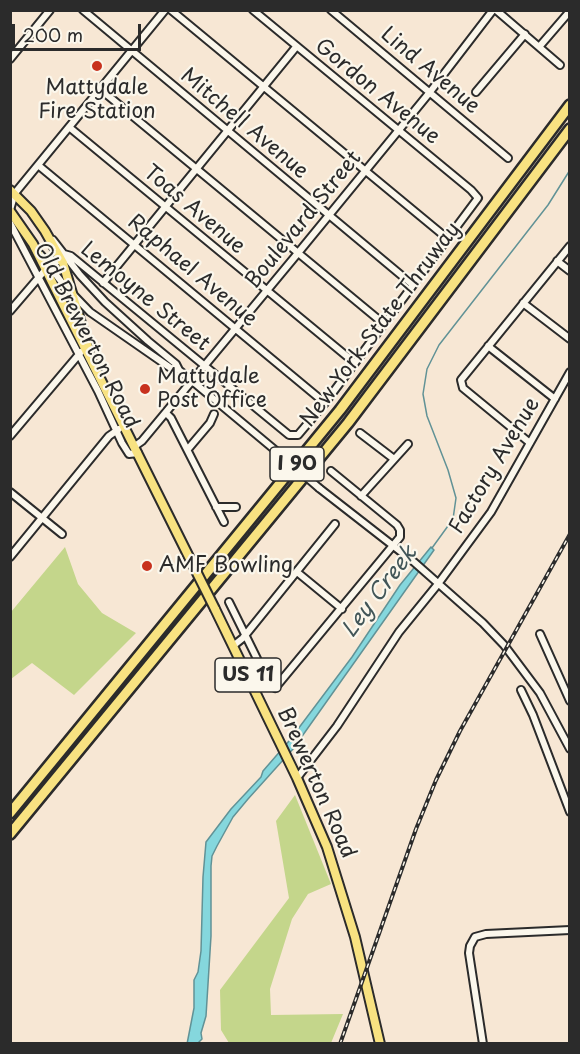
<!DOCTYPE html>
<style>
body{margin:0}
#map{position:relative;width:580px;height:1054px;overflow:hidden;background:#f7e7d4;font-family:"Playpen Sans",sans-serif}
canvas{display:block}
.frame{position:absolute;inset:0;border:12px solid #2b2b2b;pointer-events:none}
.scale{position:absolute;left:12px;top:24px;width:129px;height:27px;box-sizing:border-box;border:3px solid #2b2b2b;border-top:0;padding-left:8px;font-size:18px;line-height:21px;white-space:nowrap;color:#2b2b2b;-webkit-text-stroke:4px #fbf7ec;paint-order:stroke}
</style>
<div id="map">
<canvas width="580" height="1054"></canvas>
<div class="frame"></div>
<div class="scale">200 m</div>
</div>
<script>
const g = document.querySelector('canvas').getContext('2d');
g.lineJoin = 'round';
function fillPath(path, color) { g.fillStyle = color; g.fill(path, 'evenodd'); }
const shape = rows => new Path2D(rows.map(r => 'M' + r).join(''));
function strokePath(path, color, width, dash) { g.strokeStyle = color; g.lineWidth = width; g.lineCap = dash ? 'butt' : 'round'; g.setLineDash(dash || []); g.stroke(path); }
function label(font, color, halo, rows, align = 'center') {
  g.font = font + ' "Playpen Sans",sans-serif'; g.lineWidth = 4.5; g.setLineDash([]); g.textBaseline = 'middle'; g.strokeStyle = halo; g.fillStyle = color; for (const [text, x, y, turn = 0] of rows) {
    g.save(); g.translate(x, y); g.rotate((+turn || 0) * Math.PI / 180); g.textAlign = isNaN(turn) ? turn : align; if (halo) g.strokeText(text, 0, 0); g.fillText(text, 0, 0); g.restore();
  }
}
const green = shape([
 [65,547,78,584,102,613,136,633,74,695,32,663,11,679,11,612],
 [295,795,331,884,308,894,292,919,270,989,271,1015,343,1014,331,1043,229,1043,221,1030,220,990,289,898,276,821]
]);
const water = shape([
 [431,547,434,550,293,749,248,799,233,817,217,846,212,856,211,866,211,936,206,1016,201,1033,202,1039,198,1043,187,1044,194,1008,194,980,198,972,201,951,203,877,206,842,231,809,261,777,263,771,289,741,352,657,400,585,431,547]
]);
const stream = shape([
 [432,548,453,519,456,498,448,470,427,416,423,394,427,369,439,345,548,205,570,170]
]);
const minor = shape([
 [83,10,413,285],
 [171,10,448,239],
 [331,10,508,158],
 [496,10,560,65],
 [539,47,570,11],
 [10,59,50,10],
 [100,89,384,324],
 [476,92,525,34],
 [69,127,355,363],
 [38,165,325,403],
 [10,210,15,193,165,10],
 [10,223,98,391,122,443,129,454,138,453],
 [53,240,80,275,105,302,148,341,176,364,179,370],
 [64,254,71,256,289,435,298,435,325,403,478,198,471,190,253,10],
 [41,255,63,284,90,312,172,369,179,370,281,455],
 [557,261,570,271],
 [103,283,296,47],
 [523,303,570,339],
 [10,311,46,269,61,259],
 [488,346,555,399],
 [166,413,171,418,224,522],
 [360,433,394,459],
 [10,436,81,352],
 [530,443,463,388,461,380,570,246],
 [135,446,142,441,298,253,430,92,493,10],
 [188,449,210,423,214,414],
 [319,488,414,562,483,623,504,645,540,693,570,749],
 [10,492,62,534],
 [361,496,408,444],
 [216,507,236,507],
 [10,557,109,436,119,429],
 [297,572,342,609],
 [229,602,270,685,275,688,400,537,400,530,397,525,331,471],
 [540,634,570,701],
 [233,646,243,638,335,524],
 [521,690,533,715,570,812],
 [297,778,337,726,399,632,438,584,491,512,570,372],
 [483,1044,469,953,470,946,475,937,486,934,570,930]
]);
const major = shape([
 [10,190,31,211,45,231,63,263,89,350],
 [10,211,33,244,193,565],
 [215,609,297,778,327,847,355,937,380,1044]
]);
const highway = shape([
 [10,813,340,410,570,105],
 [10,834,348,423,570,129]
]);
const rail = shape([
 [340,1044,416,829,436,780,460,731,570,534]
]);
const minorBridge = shape([
 [281,455,319,488]
]);
const majorBridge = shape([
 [193,565,215,609]
]);
const markers = [
 [97,66,6,"#c8321e"],
 [145,389,6,"#c8321e"],
 [147,566,6,"#c8321e"]
];
const shields = [
 [297,464,54],
 [248,675,66]
];
const shieldNames = [
 ["I 90",297,464],
 ["US 11",248,675]
];
const streetNames = [
 ["Lind Avenue",430,71,40],
 ["Gordon Avenue",377,92,39],
 ["Mitchell Avenue",244,124,40],
 ["Toas Avenue",194,210,40],
 ["Boulevard Street",304,220,-51],
 ["Raphael Avenue",192,271,40],
 ["Lemoyne Street",145,297,39],
 ["New York State Thruway",381,325,-53],
 ["Old Brewerton Road",86,336,63],
 ["Factory Avenue",495,466,-59],
 ["Brewerton Road",316,783,66]
];
const poiNames = [
 ["Mattydale",97,88,"center"],
 ["Fire Station",97,112,"center"],
 ["Mattydale",157,377],
 ["Post Office",157,401],
 ["AMF Bowling",159,566]
];
const waterNames = [
 ["Ley Creek",380,592,-53]
];
fillPath(green, '#c4d68b');
fillPath(water, '#85d7dd');
strokePath(water, '#619296', 1.5);
strokePath(stream, '#619296', 1.5);
strokePath(minor, '#2b2b2b', 10);
strokePath(major, '#2b2b2b', 12);
strokePath(highway, '#2b2b2b', 14);
strokePath(minor, '#fbf7ec', 6);
strokePath(major, '#f8e281', 8);
strokePath(highway, '#f8e281', 9);
strokePath(rail, '#2b2b2b', 4);
strokePath(rail, '#fbf7ec', 1.5, [4.5]);
strokePath(minorBridge, '#2b2b2b', 10, []);
strokePath(majorBridge, '#2b2b2b', 12, []);
strokePath(minorBridge, '#fbf7ec', 6);
strokePath(majorBridge, '#f8e281', 8);
for (const [x, y, r, color] of markers) { const dot = new Path2D(); dot.arc(x, y, r, 0, 2 * Math.PI); g.fillStyle = color; g.fill(dot); strokePath(dot, '#fbf7ec', 2); }
for (const [x, y, w] of shields) { const box = new Path2D(); box.roundRect(x - w / 2, y - 17, w, 34, 4.5); g.fillStyle = '#fbf7ec'; g.fill(box); strokePath(box, '#2b2b2b', 1.5); }
label('bold 20px', '#2b2b2b', null, shieldNames);
label('21px', '#2b2b2b', '#fbf7ec', streetNames);
label('21px', '#2b2b2b', '#fbf7ec', poiNames, 'left');
label('italic 22px', '#425658', '#fbf7ec', waterNames);
</script>
